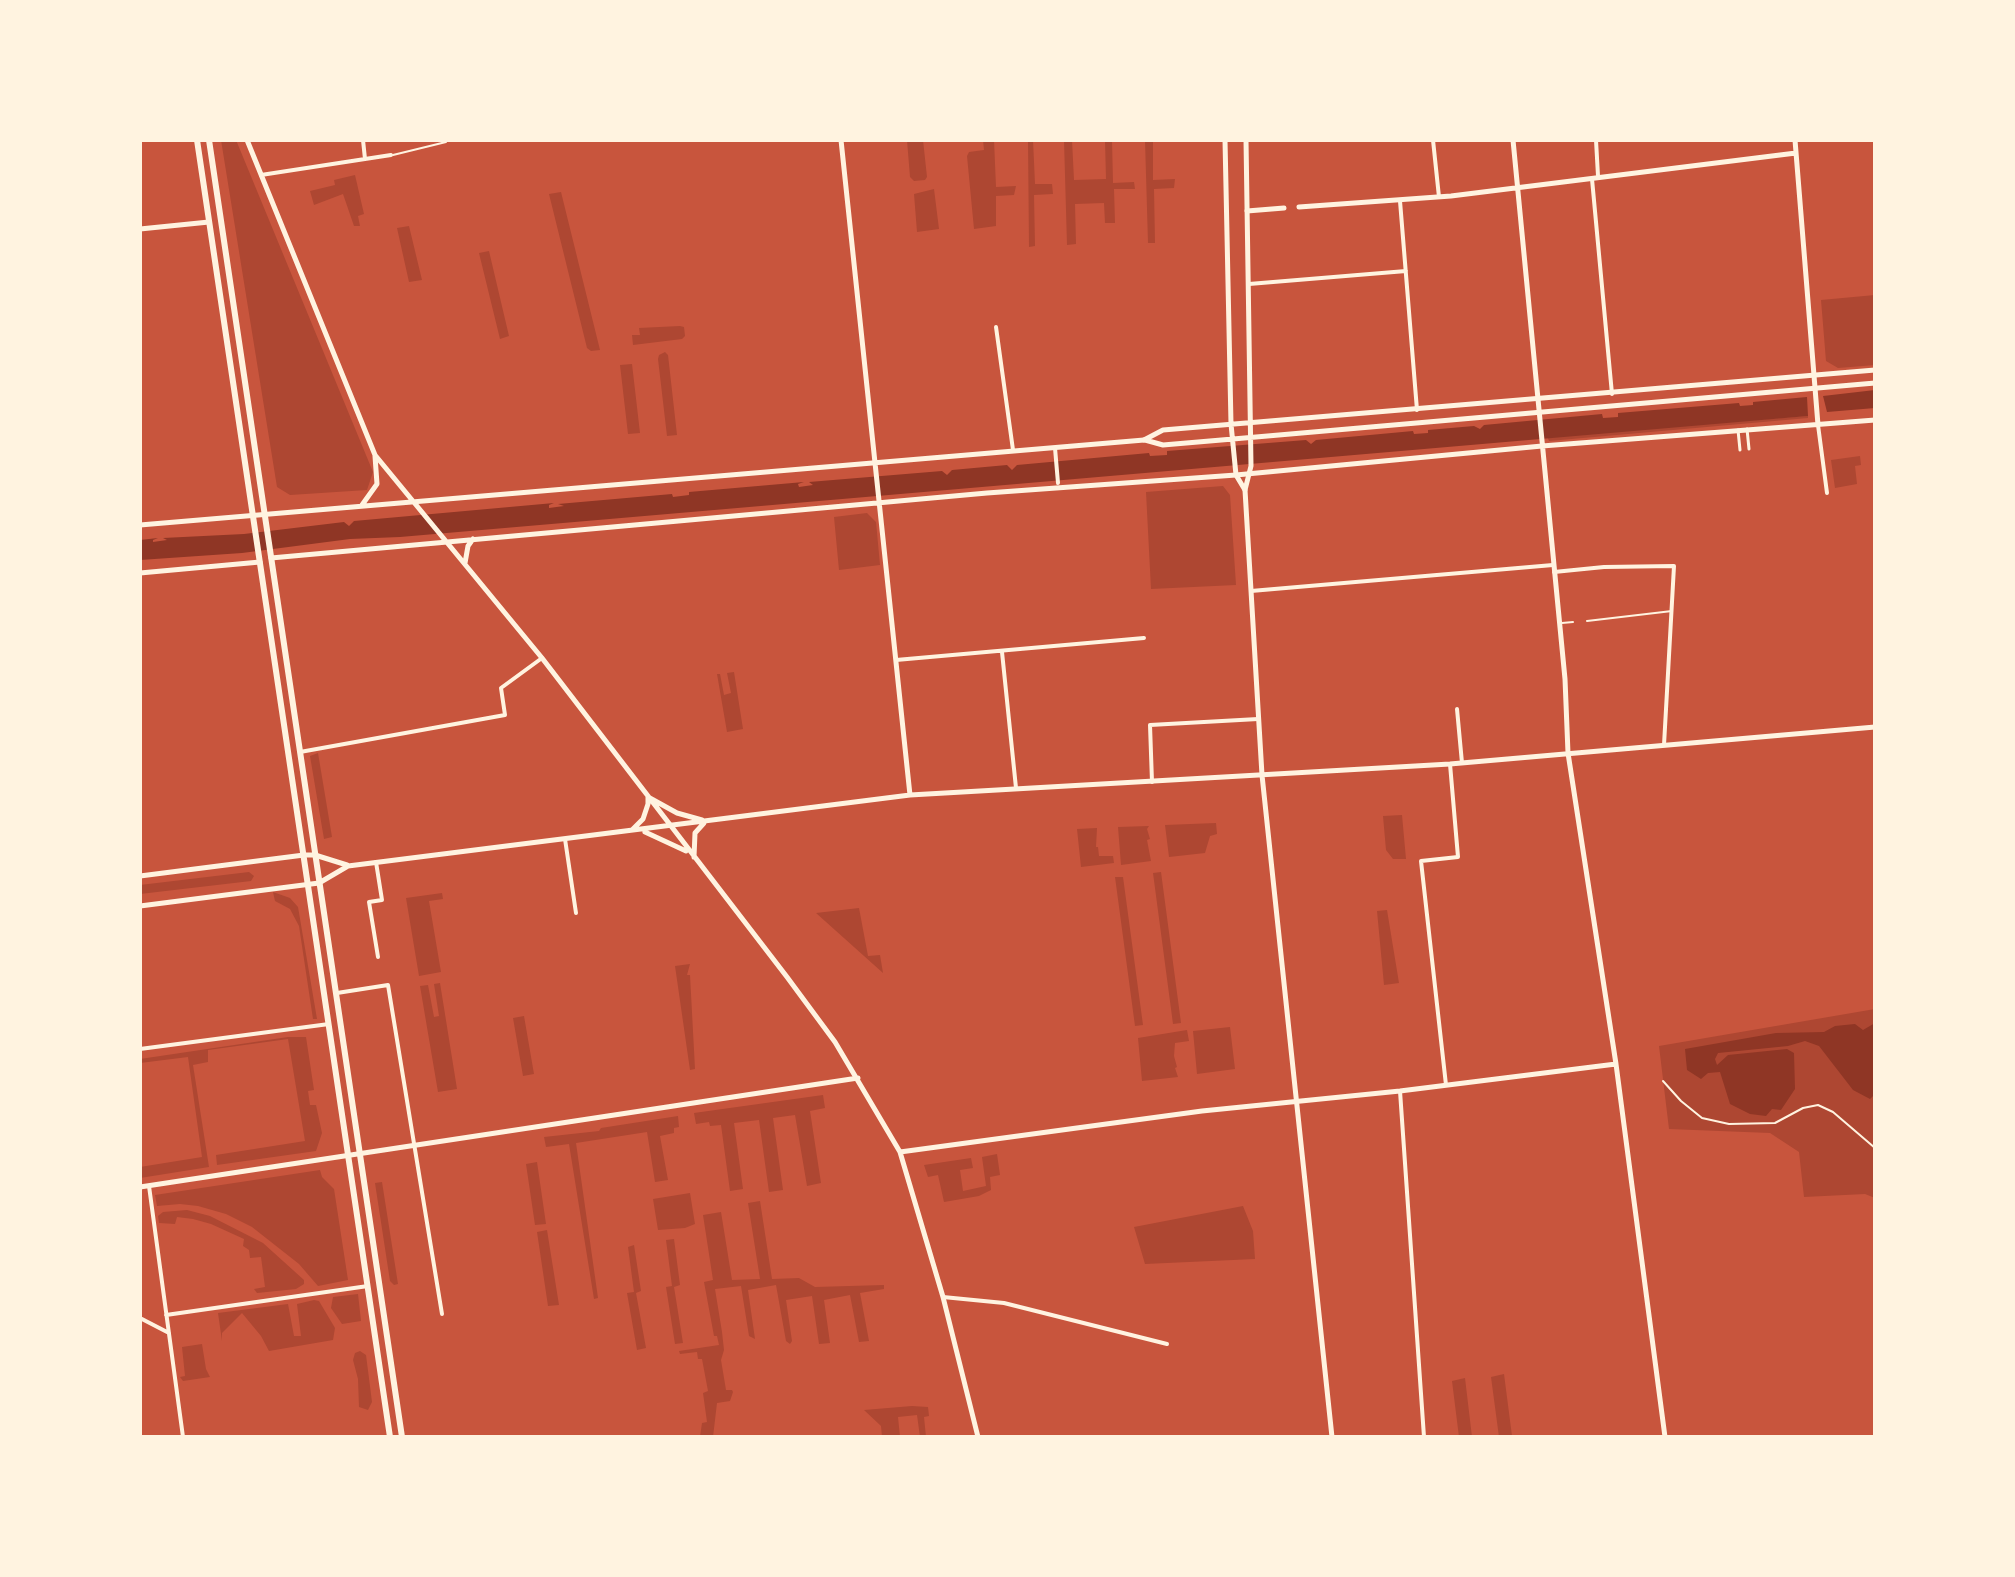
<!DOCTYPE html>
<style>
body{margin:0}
#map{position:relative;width:2015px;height:1577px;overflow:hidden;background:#c8553d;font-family:Lato,sans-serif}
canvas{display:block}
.frame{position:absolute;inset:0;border:142px solid #fff3e0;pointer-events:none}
</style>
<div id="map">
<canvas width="2015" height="1577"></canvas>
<div class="frame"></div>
</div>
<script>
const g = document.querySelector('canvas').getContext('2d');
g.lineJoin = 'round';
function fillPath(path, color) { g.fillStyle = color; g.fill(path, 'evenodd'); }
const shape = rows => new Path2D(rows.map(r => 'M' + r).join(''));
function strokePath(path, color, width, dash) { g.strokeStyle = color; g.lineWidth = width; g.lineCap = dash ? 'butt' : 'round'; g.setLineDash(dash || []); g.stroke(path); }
const green = shape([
 [221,140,236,140,373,472,367,490,290,495,277,487],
 [907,140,923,140,927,177,925,180,914,181,910,177],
 [983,140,994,140,996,187,1016,186,1014,195,996,196,996,226,974,229,967,156,969,152,984,150],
 [1028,140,1033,140,1035,184,1052,184,1053,194,1034,195,1035,246,1029,247],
 [1064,140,1072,140,1074,180,1106,179,1105,140,1112,140,1113,183,1134,182,1135,189,1114,189,1115,223,1105,223,1104,203,1075,204,1076,244,1067,245],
 [1145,140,1153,140,1153,180,1175,179,1174,188,1154,189,1155,243,1148,243],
 [355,175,364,214,358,216,360,226,354,226,343,194,314,205,310,191,335,185,334,180],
 [934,189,939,229,917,232,914,194],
 [561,192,600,350,591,351,587,348,549,194],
 [409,226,422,280,409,282,397,228],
 [489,251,509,336,500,339,479,253],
 [1875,295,1875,365,1838,368,1826,361,1821,300],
 [680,326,684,327,685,336,682,339,633,345,632,335,640,335,639,328],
 [665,352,668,355,677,435,667,436,658,359,659,355],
 [632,364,640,433,628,434,620,365],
 [1808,416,1808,418,1549,441,1547,436],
 [1860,456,1861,465,1855,466,1857,484,1835,488,1831,460],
 [1223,486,1230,495,1236,585,1151,589,1146,492],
 [867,513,876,522,880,565,839,570,834,517],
 [734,672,743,729,727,732,717,674,720,674,724,695,731,693,727,673],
 [318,753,332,837,324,839,310,756],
 [1402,815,1406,859,1393,859,1386,850,1383,816],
 [1216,823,1217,834,1210,836,1205,853,1169,857,1165,825],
 [1149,826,1147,829,1150,839,1147,840,1151,861,1121,865,1118,827],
 [1097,828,1096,847,1098,847,1099,856,1113,856,1114,863,1081,867,1077,829],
 [249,872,254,876,251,881,140,894,140,885],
 [1161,872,1181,1023,1173,1024,1153,873],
 [1115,877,1123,877,1143,1025,1135,1026],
 [273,892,290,898,298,907,317,1019,313,1019,299,926,290,909,275,901],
 [442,893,443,899,429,901,441,972,419,976,406,898],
 [859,908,868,956,880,955,883,973,816,913],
 [1387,910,1399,983,1384,985,1377,911],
 [690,964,687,975,690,975,695,1069,690,1070,675,966],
 [440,983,457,1089,438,1092,420,986,428,985,434,1017,439,1016,434,984],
 [1875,1009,1875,1198,1865,1194,1804,1197,1799,1152,1770,1133,1669,1129,1659,1046],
 [524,1016,534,1074,523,1076,513,1018],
 [1230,1027,1235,1069,1197,1074,1193,1031],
 [1187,1030,1189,1041,1175,1043,1174,1056,1177,1067,1175,1068,1178,1077,1142,1081,1138,1038],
 [288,1037,306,1037,314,1090,308,1091,310,1105,316,1105,322,1133,316,1151,217,1165,216,1155,305,1141,288,1039,208,1050,208,1062,193,1065,209,1167,140,1178,140,1167,202,1157,188,1057,140,1063,140,1059],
 [823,1095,825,1108,810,1111,821,1183,807,1186,795,1115,773,1118,783,1190,769,1192,759,1120,734,1123,743,1189,730,1191,721,1125,710,1126,709,1122,696,1124,694,1113],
 [678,1116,679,1127,674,1128,674,1133,660,1136,668,1180,655,1182,647,1132,576,1143,598,1298,594,1299,569,1144,546,1147,544,1137,599,1131,601,1128],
 [997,1154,1000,1175,990,1177,991,1190,979,1196,944,1202,938,1175,928,1177,924,1165,971,1158,973,1168,960,1170,963,1191,986,1186,982,1157],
 [537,1162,546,1224,535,1225,526,1164],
 [320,1170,322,1177,334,1189,348,1280,318,1286,299,1264,252,1227,226,1214,198,1206,180,1204,157,1206,155,1195],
 [382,1182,398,1284,394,1285,390,1281,375,1183],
 [690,1193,695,1224,685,1228,658,1230,653,1199],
 [760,1201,772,1279,799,1278,815,1287,884,1285,884,1289,860,1293,869,1341,859,1342,850,1295,824,1300,830,1343,819,1344,812,1296,786,1300,792,1341,790,1344,786,1341,776,1285,748,1290,755,1339,749,1336,741,1286,715,1289,722,1332,724,1350,721,1360,726,1390,732,1390,733,1392,730,1401,717,1403,713,1437,700,1437,702,1423,707,1422,703,1393,708,1391,702,1359,698,1359,697,1352,680,1354,679,1351,719,1345,717,1336,714,1336,704,1282,713,1280,703,1215,721,1212,732,1280,760,1279,748,1203],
 [1243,1206,1253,1231,1255,1259,1145,1264,1134,1227],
 [187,1210,210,1216,263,1243,304,1280,304,1284,296,1289,257,1293,254,1289,265,1287,261,1257,250,1258,249,1250,243,1246,244,1239,211,1224,193,1219,177,1217,175,1224,159,1223,158,1216,163,1212],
 [547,1230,559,1305,548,1306,537,1232],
 [674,1239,680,1285,674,1287,683,1343,675,1344,666,1287,672,1286,666,1240],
 [634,1245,641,1291,636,1293,646,1348,637,1350,627,1293,634,1292,628,1247],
 [358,1294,361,1321,342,1324,331,1308,333,1297],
 [314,1300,319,1301,335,1328,333,1340,269,1351,261,1336,242,1313,222,1333,222,1341,218,1313,288,1304,294,1336,301,1336,297,1304],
 [202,1344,206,1369,210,1377,183,1381,180,1377,185,1376,182,1347],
 [360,1351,366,1355,372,1402,368,1410,359,1407,358,1379,353,1360,355,1353],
 [1504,1374,1512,1436,1499,1437,1491,1377],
 [1465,1378,1472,1437,1459,1437,1452,1381],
 [912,1406,928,1407,929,1416,924,1417,926,1437,920,1437,917,1415,898,1417,900,1437,882,1437,881,1426,864,1410]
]);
const water = shape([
 [1875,390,1875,408,1827,412,1823,396],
 [1807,397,1808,416,400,537,350,539,242,553,140,560,140,540,158,538,153,540,153,542,167,540,163,538,244,534,344,522,349,526,354,521,554,503,549,505,549,508,564,506,558,504,672,494,673,497,689,495,689,492,804,482,798,484,799,487,813,485,809,482,942,471,947,475,952,470,1007,465,1012,470,1017,465,1149,453,1150,456,1167,455,1167,451,1306,440,1311,444,1316,440,1413,431,1414,434,1428,433,1428,430,1474,426,1480,429,1484,425,1602,414,1603,418,1618,417,1618,413,1739,403,1740,406,1753,405,1753,402],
 [1875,1023,1875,1094,1870,1099,1853,1090,1819,1046,1805,1041,1788,1046,1718,1053,1715,1059,1717,1065,1728,1055,1787,1049,1794,1053,1795,1089,1781,1110,1772,1109,1766,1116,1750,1114,1730,1104,1720,1072,1708,1073,1701,1079,1687,1070,1685,1049,1776,1033,1824,1032,1835,1026,1855,1024,1863,1030]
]);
const service = shape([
 [393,155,446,142],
 [1587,621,1672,611],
 [1562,623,1573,622],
 [1663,1081,1681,1101,1702,1118,1729,1124,1775,1123,1803,1108,1818,1105,1833,1112,1875,1148]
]);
const pedestrian = shape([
 [1747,429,1749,449],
 [1738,430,1740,450]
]);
const minor = shape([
 [363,140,365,159],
 [1433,140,1439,197],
 [1596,140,1598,176],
 [261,175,391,155],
 [1592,179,1612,394],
 [1400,201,1417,410],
 [1249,284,1406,271],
 [996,327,1013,450],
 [1818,425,1827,493],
 [1055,448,1058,483],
 [1554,572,1604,567,1674,566,1664,745],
 [1251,591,1553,565],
 [1002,652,1016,788],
 [896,660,1144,638],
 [1457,709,1462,763],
 [300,752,505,715,501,688,542,658],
 [1152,782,1150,725,1258,719],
 [565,839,576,913],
 [376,862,382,900,369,902,378,957],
 [337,993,388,985,442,1314],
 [140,1049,329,1024],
 [1446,1085,1421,861,1458,857,1450,764],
 [1400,1091,1424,1437],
 [149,1186,183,1437],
 [943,1297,1004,1303,1167,1344],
 [166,1315,368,1286],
 [140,1318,169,1333]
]);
const tertiary = shape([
 [247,140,375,455,542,658,787,977,835,1042,900,1152,943,1297,978,1437],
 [841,140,910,795],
 [1513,140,1565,679,1568,753,1616,1064,1665,1437],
 [1795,140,1818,425],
 [1299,207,1451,196,1796,153],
 [1247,211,1284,208],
 [140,229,209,222],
 [1245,490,1262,775,1332,1437],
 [362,505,377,484,375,456],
 [140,525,1144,440],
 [271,558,987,493,1236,475,1542,446,1875,420],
 [465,563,468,546,473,539],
 [140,573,260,562],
 [632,830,643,819,648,804,648,797,677,813,702,820],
 [645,832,686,851],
 [694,857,695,833,704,823],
 [140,876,304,855,315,855,347,865],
 [140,906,319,883,348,866,910,795,1450,764,1875,727],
 [900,1152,1202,1111,1400,1091,1616,1064],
 [140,1187,858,1078]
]);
const secondary = shape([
 [1225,140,1231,424,1236,475,1245,490,1251,466,1246,140],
 [1144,440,1163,430,1875,370],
 [1145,440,1163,445,1233,439,1875,383]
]);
const primary = shape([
 [197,140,390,1437],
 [209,140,402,1437]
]);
fillPath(green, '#ae4732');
fillPath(water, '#8f3625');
strokePath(service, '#fff3e0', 2);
strokePath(pedestrian, '#fff3e0', 3);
strokePath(minor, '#fff3e0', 4);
strokePath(tertiary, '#fff3e0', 5);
strokePath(secondary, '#fff3e0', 5);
strokePath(primary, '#fff3e0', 6);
</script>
